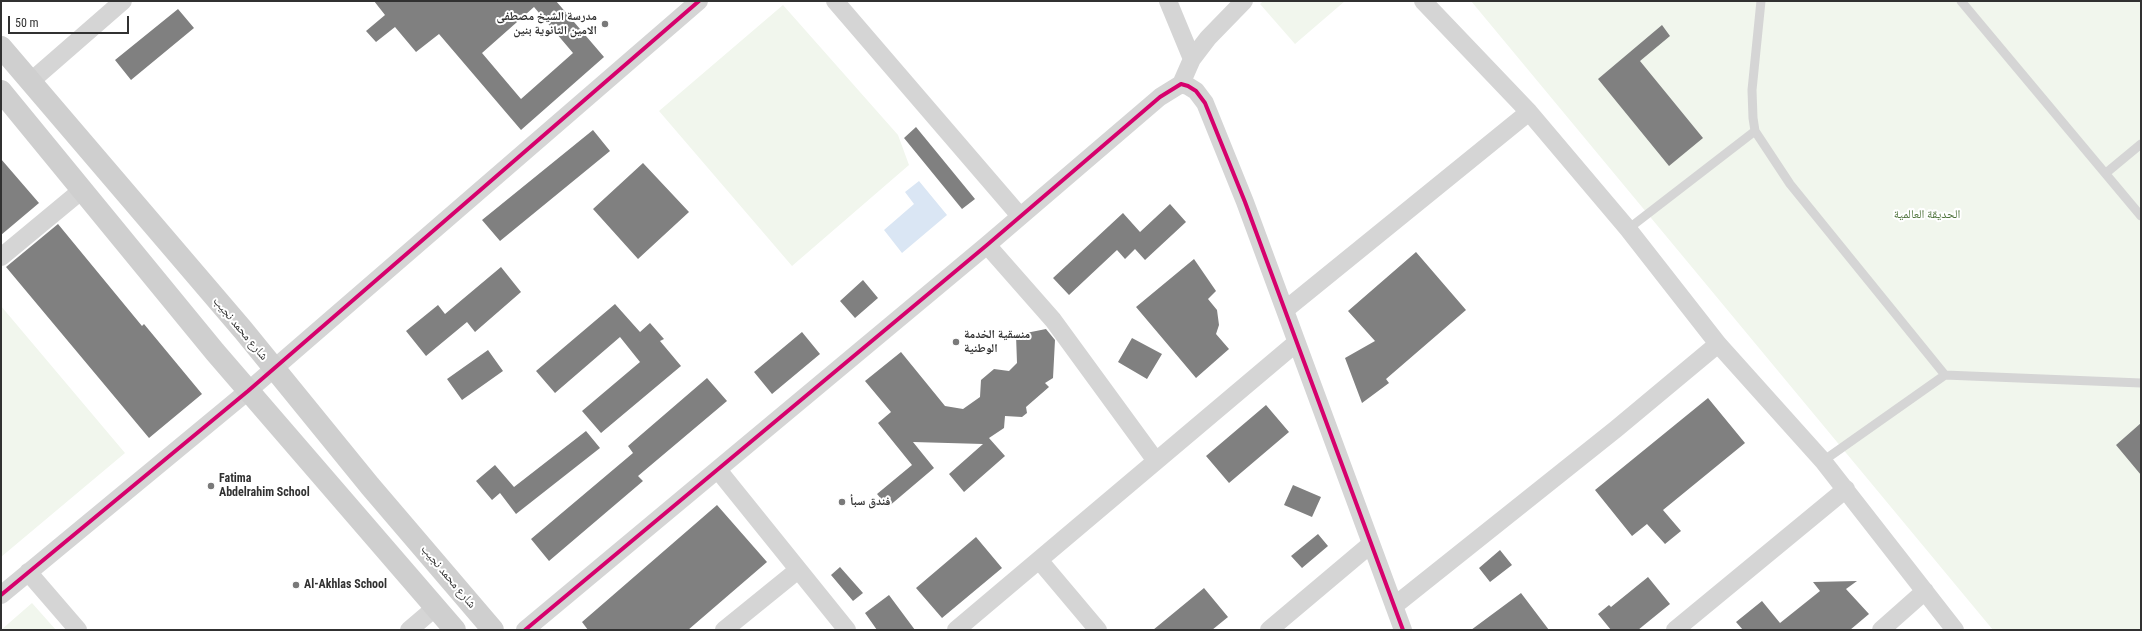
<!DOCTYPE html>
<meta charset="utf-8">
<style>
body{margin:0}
#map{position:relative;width:2142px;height:631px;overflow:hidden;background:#fff;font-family:"Roboto Condensed",sans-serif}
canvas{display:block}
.frame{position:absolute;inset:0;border:2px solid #313131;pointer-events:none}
.scale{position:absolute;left:8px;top:16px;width:121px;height:18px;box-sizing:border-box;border:2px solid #313131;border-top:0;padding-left:5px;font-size:12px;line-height:14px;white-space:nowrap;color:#313131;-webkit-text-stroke:3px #fff;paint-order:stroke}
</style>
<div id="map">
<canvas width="2142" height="631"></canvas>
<div class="frame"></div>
<div class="scale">50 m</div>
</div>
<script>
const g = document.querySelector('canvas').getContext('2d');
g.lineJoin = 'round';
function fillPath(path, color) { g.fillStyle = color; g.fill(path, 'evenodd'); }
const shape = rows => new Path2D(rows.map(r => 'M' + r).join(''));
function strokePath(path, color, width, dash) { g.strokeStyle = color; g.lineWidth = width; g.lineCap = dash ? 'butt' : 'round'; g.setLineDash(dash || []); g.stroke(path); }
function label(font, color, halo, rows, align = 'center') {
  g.font = font + ' "Roboto Condensed","Noto Naskh Arabic",sans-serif'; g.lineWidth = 4; g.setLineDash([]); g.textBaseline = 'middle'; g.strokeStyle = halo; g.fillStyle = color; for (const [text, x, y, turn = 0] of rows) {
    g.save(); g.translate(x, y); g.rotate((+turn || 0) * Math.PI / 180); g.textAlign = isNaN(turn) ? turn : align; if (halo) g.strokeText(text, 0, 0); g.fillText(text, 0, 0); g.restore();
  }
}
const green = shape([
 [1263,1,1345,1,1295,44,1260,4],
 [1471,1,2141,1,2141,630,1993,630],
 [783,5,898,135,909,165,792,266,659,111],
 [1,306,125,453,1,557],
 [32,603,56,630,1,630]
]);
const water = shape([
 [919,181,947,215,902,253,884,230,914,204,905,192]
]);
const building = shape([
 [374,1,556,1,604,57,521,130,439,34,416,52,395,27,376,42,366,31,385,15],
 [534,7,573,53,521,99,482,53],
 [178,9,194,28,131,80,115,60],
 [1662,25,1670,36,1640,61,1703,138,1669,166,1598,79],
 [916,127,975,199,962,209,904,138],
 [593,130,610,151,500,241,482,220],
 [1,159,39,203,1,235],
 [643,163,689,212,638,259,593,209],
 [1170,204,1186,222,1145,260,1135,249,1125,259,1117,250,1069,295,1053,278,1123,213,1140,232],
 [58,224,142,326,144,324,202,394,149,438,6,267],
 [1416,252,1466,310,1386,379,1389,383,1362,403,1345,358,1375,341,1348,311],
 [1194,259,1216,291,1208,299,1217,310,1219,325,1216,334,1229,349,1196,378,1136,307],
 [501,267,521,292,475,332,467,322,426,356,406,331,438,305,445,314],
 [863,280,878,298,855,318,840,301],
 [615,304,640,332,650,323,664,339,660,341,681,366,601,433,582,411,640,362,620,337,555,393,536,371],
 [1046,329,1055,340,1053,378,1045,383,1049,387,1026,407,1027,413,1022,417,1005,416,1004,428,989,438,1005,456,964,492,949,474,983,444,913,442,934,468,888,507,877,494,912,465,878,423,891,412,865,381,901,352,945,406,963,409,980,397,981,380,994,369,1009,371,1017,363,1016,335],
 [802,332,820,354,772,394,754,372],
 [1132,338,1162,354,1147,379,1118,362],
 [488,350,503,371,462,400,447,379],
 [707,378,727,401,638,476,643,481,549,561,531,539,633,453,628,446],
 [1708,398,1745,443,1663,510,1681,531,1665,544,1647,524,1632,536,1595,490],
 [1266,405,1289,432,1229,483,1206,456],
 [2141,423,2141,475,2116,445],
 [586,431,600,448,516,514,500,493,492,500,476,481,495,465,514,487],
 [1293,485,1321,497,1312,517,1284,505],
 [717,505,767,562,688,630,588,630,582,622],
 [1318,534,1328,546,1302,568,1291,556],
 [976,537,1002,568,942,618,916,588],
 [1500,550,1512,565,1490,582,1479,568],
 [840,567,863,593,853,601,831,575],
 [1648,577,1670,604,1638,630,1611,630,1598,614,1609,605,1611,607],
 [1857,581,1846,589,1869,614,1850,630,1743,630,1736,622,1762,601,1780,623,1820,591,1813,582],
 [1204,588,1228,617,1212,630,1153,630],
 [1521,593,1549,630,1471,630],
 [889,595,915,630,877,630,865,613]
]);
const service = shape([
 [1761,1,1752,90,1753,118,1755,131,1790,184,1945,375,2141,383],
 [1961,1,2141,216],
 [2106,173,2141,144],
 [1628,229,1755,131],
 [1823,461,1945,375]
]);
const minor = shape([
 [835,1,1020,216],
 [1168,1,1192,59],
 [1423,1,1529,112,1628,229,1718,344,1823,461,1955,630],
 [30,82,123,1],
 [1181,84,1192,59,1208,38,1244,1],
 [987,245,1053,320,1156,461],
 [1,257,82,190],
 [1285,310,1529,112],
 [718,470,847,630],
 [1039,560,1098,630],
 [28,572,78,630],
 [1,595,248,391,699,1],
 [1394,606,1616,429,1718,344],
 [409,630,436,607],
 [525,630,987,245,1160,97,1181,84,1188,86,1196,91,1205,103,1245,202,1403,630],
 [724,630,798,570],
 [956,630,1296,343],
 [1269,630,1371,544],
 [1675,630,1846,489],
 [1881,630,1925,591]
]);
const secondary = shape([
 [1,47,243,330,370,486,493,630],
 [1,91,215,352,455,630]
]);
const cycleway = shape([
 [1,595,248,391,699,1],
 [525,630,987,245,1160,97,1181,84,1188,86,1196,91,1205,103,1245,202,1403,630]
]);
const markers = [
 [605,24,4,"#797979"],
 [956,342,4,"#797979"],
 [211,486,4,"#797979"],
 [842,502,4,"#797979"],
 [296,585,4,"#797979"]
];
const poiNames = [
 ["مدرسة الشيخ مصطفى",597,17,"right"],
 ["الامين الثانوية بنين",597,31,"right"],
 ["منسقية الخدمة",964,335],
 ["الوطنية",964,349],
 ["Fatima",219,479],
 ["Abdelrahim School",219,493],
 ["فندق سبأ",850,502],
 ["Al-Akhlas School",304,585]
];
const parkNames = [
 ["الحديقة العالمية",1927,215]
];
const streetNames = [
 ["شارع محمد نجيب",240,329,50],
 ["شارع محمد نجيب",448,577,50]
];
fillPath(green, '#f1f6ed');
fillPath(water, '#dae6f4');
fillPath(building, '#808080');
strokePath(service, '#d5d5d5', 9);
strokePath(minor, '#d5d5d5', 18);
strokePath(secondary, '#cfcfcf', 22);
strokePath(cycleway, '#d6006c', 4);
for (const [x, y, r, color] of markers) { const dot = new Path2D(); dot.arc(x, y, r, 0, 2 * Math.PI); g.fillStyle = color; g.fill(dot); strokePath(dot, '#fff', 1.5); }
label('bold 12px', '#313131', '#fff', poiNames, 'left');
label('12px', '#4d723a', '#fff', parkNames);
label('12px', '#313131', '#fff', streetNames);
</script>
